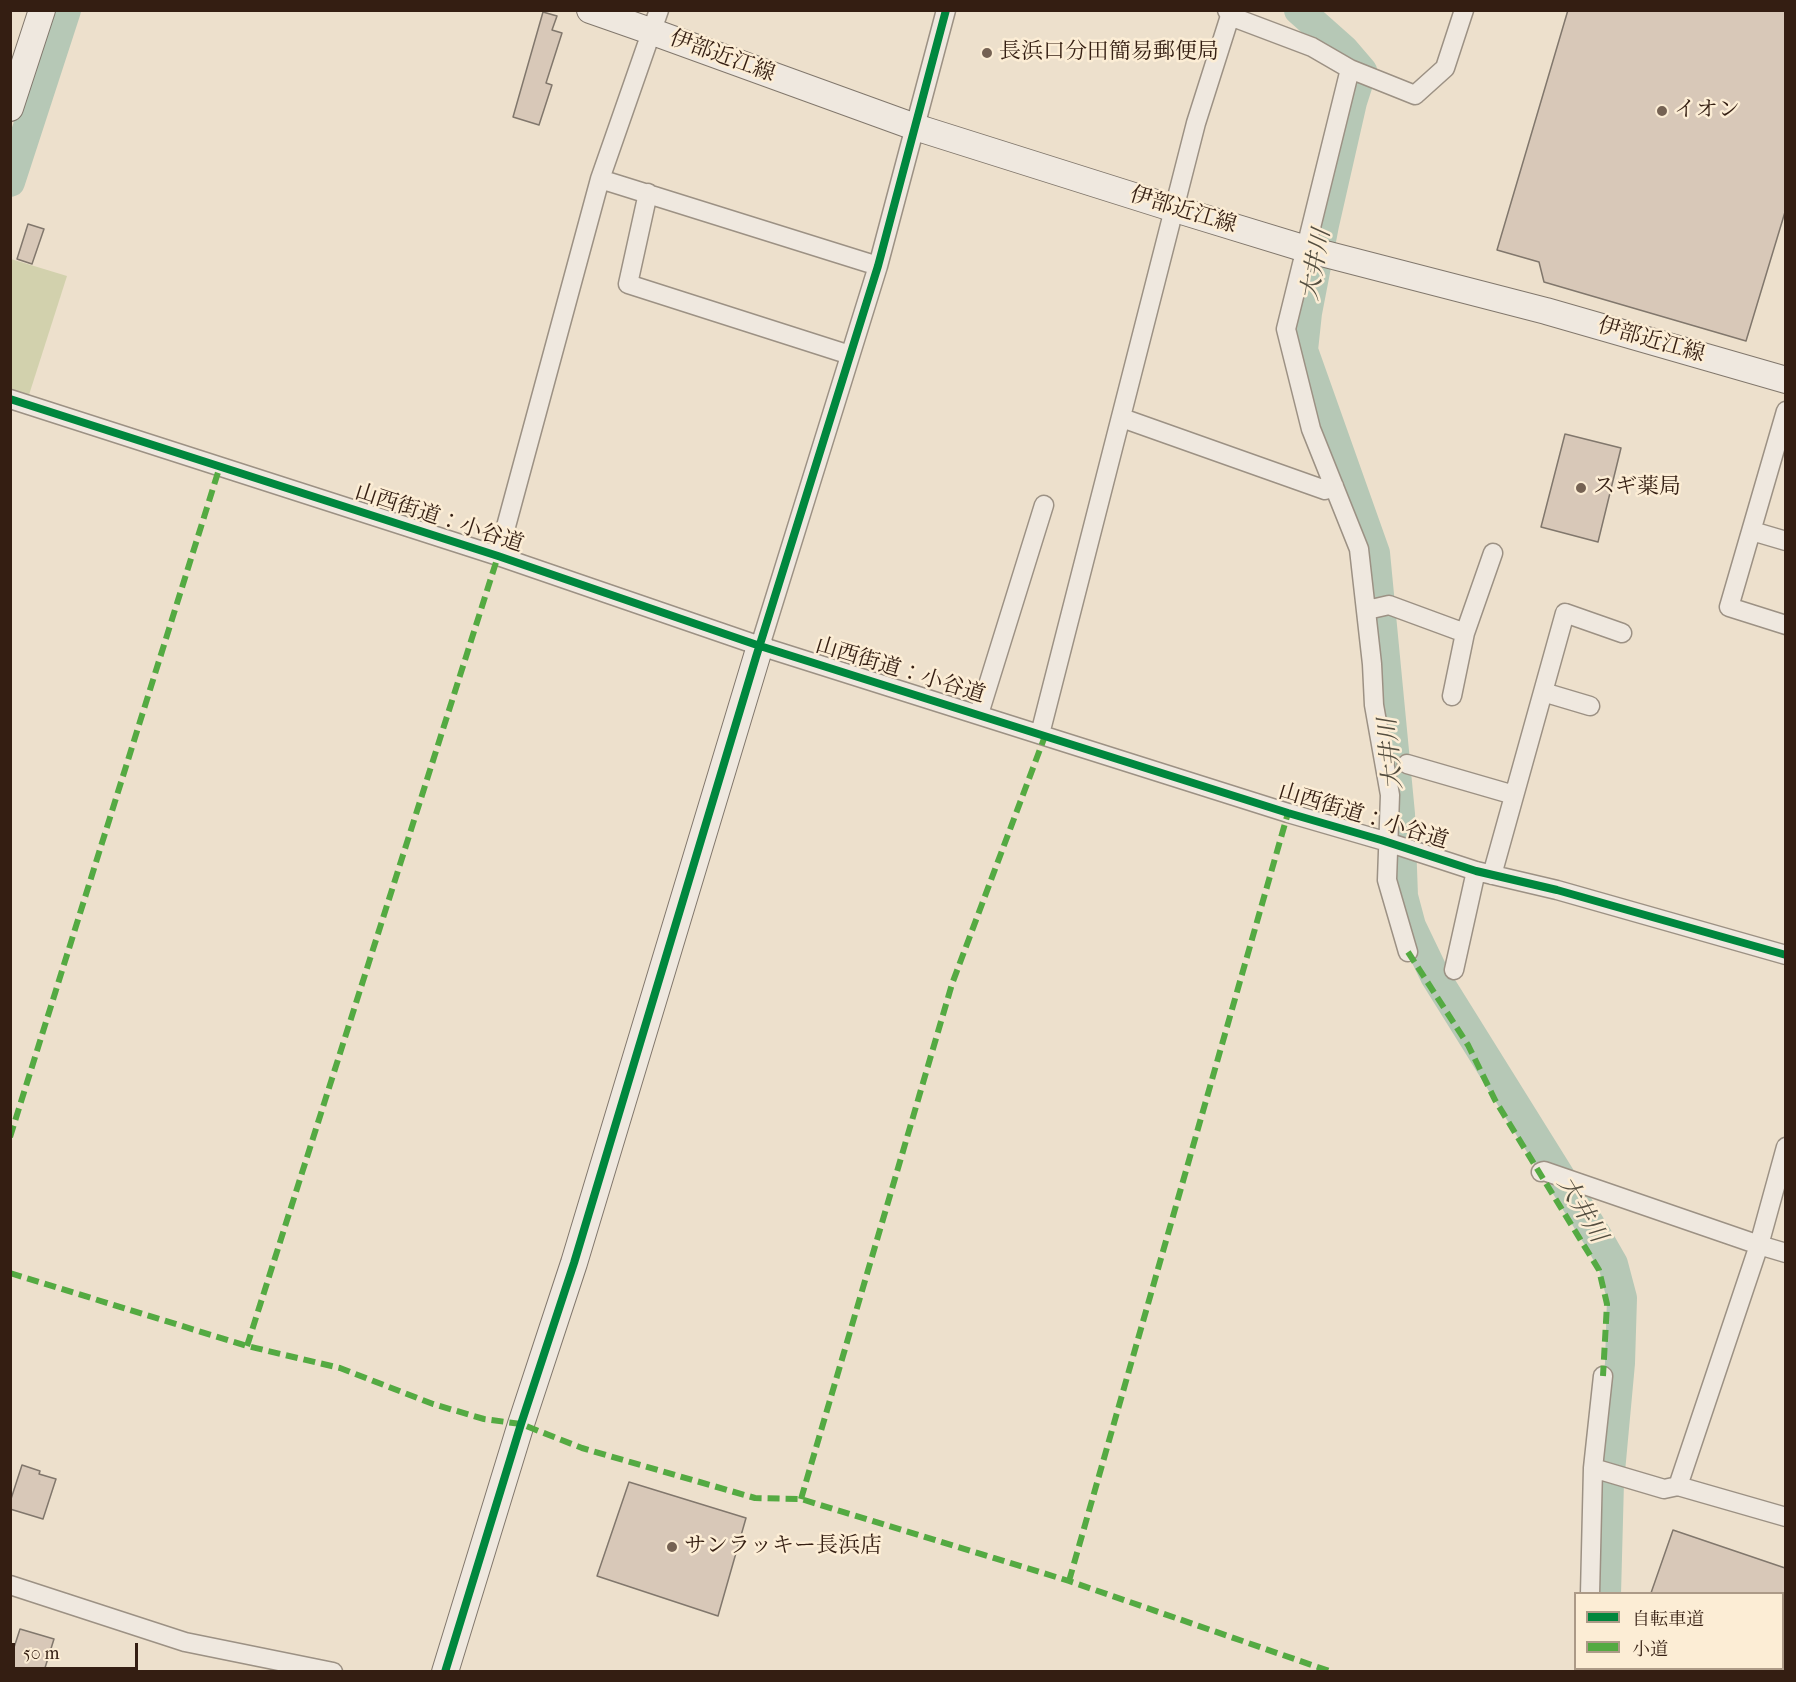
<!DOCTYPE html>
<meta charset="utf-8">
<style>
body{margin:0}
#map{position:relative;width:1796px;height:1682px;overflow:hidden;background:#ede0cc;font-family:"IM FELL French Canon","Noto Serif JP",serif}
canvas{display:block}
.frame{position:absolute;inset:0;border:12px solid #341e12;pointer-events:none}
.legend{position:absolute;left:1574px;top:1592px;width:210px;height:78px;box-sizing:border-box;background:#fcedd5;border:2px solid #ac9a87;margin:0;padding:8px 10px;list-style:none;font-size:18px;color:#341e12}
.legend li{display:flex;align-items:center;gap:12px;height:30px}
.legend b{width:30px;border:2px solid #ac9a87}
.scale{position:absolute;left:12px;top:1643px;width:126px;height:27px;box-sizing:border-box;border:3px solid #341e12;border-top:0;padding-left:8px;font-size:18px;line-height:21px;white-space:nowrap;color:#341e12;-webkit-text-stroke:4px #fcedd5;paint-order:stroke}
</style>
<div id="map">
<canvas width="1796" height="1682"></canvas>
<div class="frame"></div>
<ul class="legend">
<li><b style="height:8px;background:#00873e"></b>自転車道</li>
<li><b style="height:8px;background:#54aa42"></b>小道</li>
</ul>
<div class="scale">50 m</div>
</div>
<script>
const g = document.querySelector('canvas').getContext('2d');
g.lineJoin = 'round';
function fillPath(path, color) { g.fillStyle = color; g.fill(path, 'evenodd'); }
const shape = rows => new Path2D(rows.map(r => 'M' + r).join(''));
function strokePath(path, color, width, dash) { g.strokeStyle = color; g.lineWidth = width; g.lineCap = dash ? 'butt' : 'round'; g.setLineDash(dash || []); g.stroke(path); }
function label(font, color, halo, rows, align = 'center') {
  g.font = font + ' "IM FELL French Canon","Noto Serif JP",serif'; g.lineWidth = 5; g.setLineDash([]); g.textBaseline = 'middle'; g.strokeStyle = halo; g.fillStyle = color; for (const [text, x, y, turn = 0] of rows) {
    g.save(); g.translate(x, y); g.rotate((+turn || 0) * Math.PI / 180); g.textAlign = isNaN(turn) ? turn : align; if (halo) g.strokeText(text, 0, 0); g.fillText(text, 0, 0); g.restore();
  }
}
const green = shape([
 [11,259,67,276,28,398,11,392]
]);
const river = shape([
 [1299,10,1344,50,1362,71,1352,102,1324,225,1307,313,1303,350,1375,553,1400,814,1403,896,1411,926,1435,976,1597,1236,1613,1264,1622,1298,1620,1363,1609,1482,1606,1594],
 [10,182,66,10],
 [1604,1672,1604,1668]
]);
const building = shape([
 [1568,10,1785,10,1785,212,1746,341,1544,282,1539,262,1497,250,1568,10],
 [543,12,557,16,552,30,562,33,546,83,552,85,539,125,513,117,543,12],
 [28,224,44,229,32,264,17,259,28,224],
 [1565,434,1621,448,1598,542,1541,527,1565,434],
 [22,1465,40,1471,39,1474,56,1479,43,1519,10,1509,10,1502,22,1465],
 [629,1482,746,1518,718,1616,597,1576,629,1482],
 [1673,1530,1785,1568,1785,1593,1651,1593,1673,1530],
 [20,1629,54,1639,44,1671,10,1671,10,1660,20,1629]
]);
const street = shape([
 [1227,10,1230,16,1312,47,1350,69],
 [600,179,878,266],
 [648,193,628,284,850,355],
 [10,399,498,556,760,646,1288,813,1381,840,1476,871,1557,890,1786,955],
 [1786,411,1729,607,1786,625],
 [1122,418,1325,490,1334,486],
 [1752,531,1786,541],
 [498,556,600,179,659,10],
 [1367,610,1389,605,1465,633,1493,553],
 [760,646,878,266,946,10],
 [1543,692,1590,706],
 [1452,696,1465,633],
 [979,714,1044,505],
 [1040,734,1196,123,1230,16],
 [1407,764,1514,795],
 [1492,875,1565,613,1622,633],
 [1408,952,1387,880,1390,795,1374,705,1372,664,1359,549,1311,429,1286,329,1350,69,1415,95,1445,68,1464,10],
 [1454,970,1476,871],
 [1786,1147,1759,1245,1786,1253],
 [1541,1172,1544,1171,1759,1245,1678,1486],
 [1593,1468,1664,1489,1678,1486,1786,1517],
 [10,1585,185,1642,333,1672],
 [1590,1594,1593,1468,1603,1376],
 [1589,1672,1589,1668]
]);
const secondary = shape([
 [590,10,653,32,915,127,1175,209,1306,249,1546,311,1786,380],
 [10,108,42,10],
 [445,1672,521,1424,574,1263,760,646]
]);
const quiet = shape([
 [1408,952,1468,1045,1495,1100,1599,1270,1607,1304,1603,1376],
 [10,1137,220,466],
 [10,1273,247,1346,340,1368,433,1404,484,1419,521,1424,582,1448,755,1498,801,1499,1069,1581,1332,1672],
 [247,1346,498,556],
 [801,1499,952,984,1045,736],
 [1069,1581,1288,813]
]);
const cycleway = shape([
 [10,399,498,556,760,646,1288,813,1381,840,1476,871,1557,890,1786,955],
 [445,1672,521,1424,574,1263,756,657,878,266,946,10]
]);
const markers = [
 [987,53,6,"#756253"],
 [1662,111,6,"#756253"],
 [1581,488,6,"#756253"],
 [672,1547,6,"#756253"]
];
const poiNames = [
 ["長浜口分田簡易郵便局",999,53],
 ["イオン",1674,111],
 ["スギ薬局",1593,488],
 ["サンラッキー長浜店",684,1547]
];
const streetNames = [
 ["伊部近江線",722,57,20],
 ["伊部近江線",1183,211,17],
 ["伊部近江線",1651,341,16],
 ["山西街道：小谷道",439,519,18],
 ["山西街道：小谷道",900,671,17],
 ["山西街道：小谷道",1363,817,17]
];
const waterNames = [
 ["大井川",1317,265,-80],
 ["大井川",1392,754,-95],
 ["大井川",1581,1210,59]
];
fillPath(green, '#d2d1ad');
strokePath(river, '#b6c8b6', 30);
fillPath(building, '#d8c8b8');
strokePath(building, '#81776c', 1.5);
strokePath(street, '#9c9184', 21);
strokePath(secondary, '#81776c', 28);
strokePath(street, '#efe8df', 18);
strokePath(secondary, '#efe8df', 26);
strokePath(quiet, '#54aa42', 6, [12, 6]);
strokePath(cycleway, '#00873e', 8);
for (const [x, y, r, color] of markers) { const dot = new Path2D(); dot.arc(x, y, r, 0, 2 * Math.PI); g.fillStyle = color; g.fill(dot); strokePath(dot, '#fcedd5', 2); }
label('22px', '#341e12', '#fcedd5', poiNames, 'left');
label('22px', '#341e12', '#fcedd5', streetNames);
label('italic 24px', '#544e40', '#fcedd5', waterNames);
</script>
